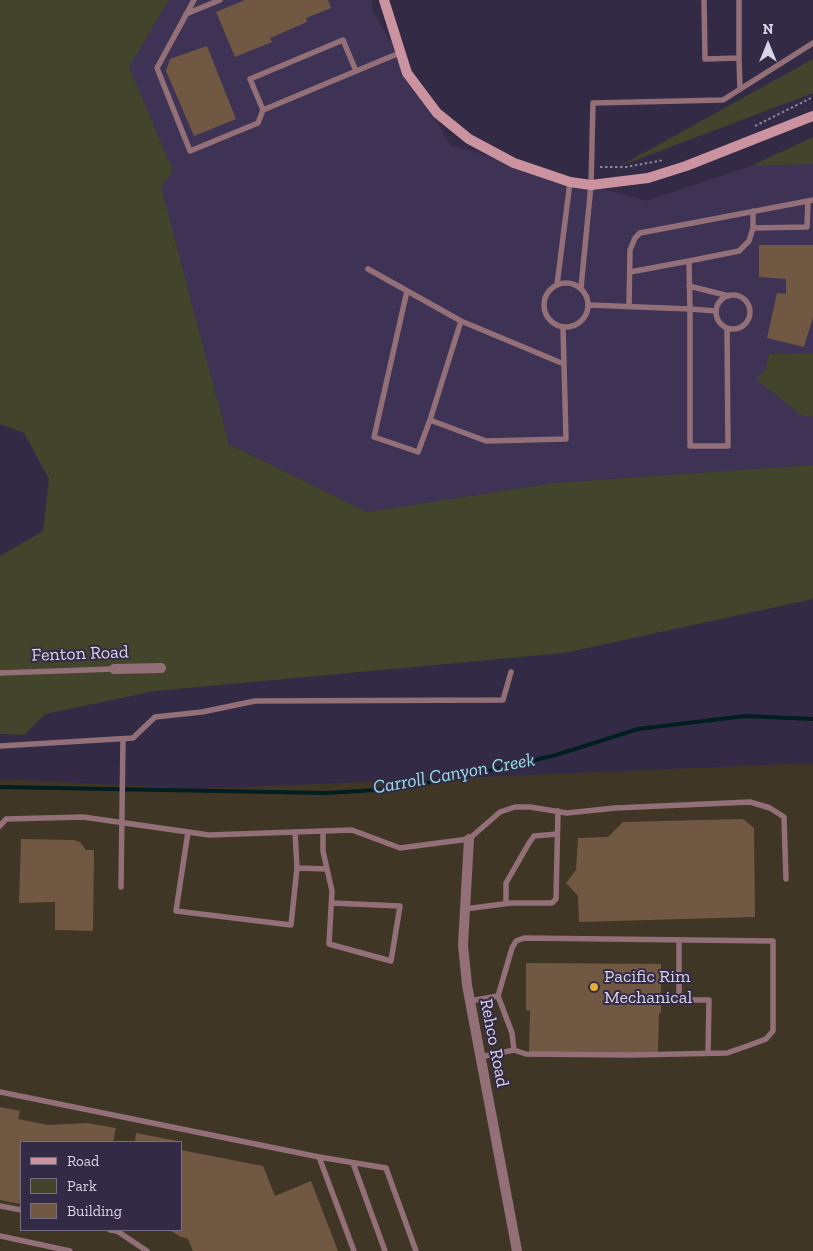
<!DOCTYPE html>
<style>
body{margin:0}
#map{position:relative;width:813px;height:1251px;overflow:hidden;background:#332a45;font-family:"Zilla Slab",serif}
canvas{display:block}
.legend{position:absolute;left:20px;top:1141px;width:162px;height:90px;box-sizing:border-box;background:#332a45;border:1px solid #756e85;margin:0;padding:6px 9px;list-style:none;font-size:15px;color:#d9d4e6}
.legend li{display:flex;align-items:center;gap:10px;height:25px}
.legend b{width:25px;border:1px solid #756e85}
.north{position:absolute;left:743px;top:20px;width:50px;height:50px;-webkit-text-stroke:4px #332a45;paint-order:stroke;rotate:0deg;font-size:14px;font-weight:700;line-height:20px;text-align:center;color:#d9d4e6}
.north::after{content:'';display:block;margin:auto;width:18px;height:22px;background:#d9d4e6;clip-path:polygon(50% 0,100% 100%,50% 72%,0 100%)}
</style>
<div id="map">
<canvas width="813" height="1251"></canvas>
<ul class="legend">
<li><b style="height:6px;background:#cb929f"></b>Road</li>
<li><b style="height:14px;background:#42452b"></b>Park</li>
<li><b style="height:14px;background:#705843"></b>Building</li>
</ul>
<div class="north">N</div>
</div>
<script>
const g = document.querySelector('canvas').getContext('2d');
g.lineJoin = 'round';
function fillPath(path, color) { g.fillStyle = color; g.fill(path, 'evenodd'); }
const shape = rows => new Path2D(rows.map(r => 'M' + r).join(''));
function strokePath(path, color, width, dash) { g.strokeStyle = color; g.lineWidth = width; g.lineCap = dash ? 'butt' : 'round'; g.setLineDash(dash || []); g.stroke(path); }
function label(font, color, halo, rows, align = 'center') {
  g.font = font + ' "Zilla Slab",serif'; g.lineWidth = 4; g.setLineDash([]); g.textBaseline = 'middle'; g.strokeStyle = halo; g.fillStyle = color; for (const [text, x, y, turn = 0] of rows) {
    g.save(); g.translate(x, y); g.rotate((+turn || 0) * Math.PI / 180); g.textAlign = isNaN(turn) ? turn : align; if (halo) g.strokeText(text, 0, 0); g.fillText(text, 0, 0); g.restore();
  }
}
const built = shape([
 [169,0,372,0,372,9,450,145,646,201,751,166,813,164,813,465,553,483,367,512,229,444,129,67]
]);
const industrial = shape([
 [813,763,813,1251,0,1251,0,779,198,789],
 [21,1142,181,1142,181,1230,21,1230]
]);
const green = shape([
 [0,0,169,0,129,67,173,171,161,187,229,444,367,512,553,483,813,465,813,599,564,653,155,691,45,714,24,735,0,734,0,556,43,531,49,479,24,433,0,424],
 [813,59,813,93,620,166],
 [813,137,813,164,751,166],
 [813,353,813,417,801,415,756,379,766,369,769,354]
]);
const stream = shape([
 [0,787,326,793,393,789,480,773,556,755,638,729,745,716,813,719]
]);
const building = shape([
 [245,0,328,0,331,8,306,18,307,22,270,38,272,42,235,57,216,12],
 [207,46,236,119,194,136,166,71,170,59],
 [759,245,813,245,813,317,804,347,767,338,777,293,786,294,786,279,759,277],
 [743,819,754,828,755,917,579,922,578,896,566,883,576,870,578,838,608,837,623,822],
 [21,839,74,840,80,842,86,850,94,850,93,931,55,930,55,902,19,903],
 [526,963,661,964,661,1013,659,1013,658,1053,529,1052,530,1011,526,1010],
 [0,1107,20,1111,18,1119,48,1125,87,1123,116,1128,113,1142,21,1142,21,1204,0,1200],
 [136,1133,178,1141,178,1142,135,1142],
 [181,1150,263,1166,275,1196,311,1181,338,1251,193,1251,188,1239,179,1236,170,1230,181,1230]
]);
const path = shape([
 [755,126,813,97],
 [600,167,626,167,664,160]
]);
const lane = shape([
 [194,0,157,68,190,151,258,123,263,110],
 [704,0,705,59,739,58,739,0],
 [186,14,220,0],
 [739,58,740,89],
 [356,71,343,40,250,79,263,110,385,59,400,53],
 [753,228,753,211],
 [368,269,461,321],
 [630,272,689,261],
 '544 305a22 22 0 1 1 44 0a22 22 0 1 1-44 0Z',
 [557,285,570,182],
 [689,286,729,296],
 [581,288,591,185,593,103,723,100,813,43],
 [407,291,374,437,418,452,430,420],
 '716 312a17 17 0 1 1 34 0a17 17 0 1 1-34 0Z',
 [589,305,690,309,689,261,739,251,749,241,753,228,807,227,808,201,813,200],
 [629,307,630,250,635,238,640,233,808,201],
 [716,311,690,309,690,446,728,446,727,328],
 [563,327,566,439,486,441,430,420,461,321,564,364],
 [0,673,114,669],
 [0,746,133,738,155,717,202,712,255,701,503,700,511,672],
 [0,826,6,819,83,817,209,835,352,830,400,848,469,839,500,812,515,807,530,807,567,813,615,808,750,802,770,808,784,817,786,879],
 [323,831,323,851,332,891,329,944,391,961,400,906,332,903],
 [188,832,176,911,291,925,297,868,295,832],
 [297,868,327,869],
 [121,887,123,739],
 [506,903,506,883,529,843,534,836,557,834],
 [465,909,511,903,552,903,556,899,558,811],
 [679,940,679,1000,709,1000,708,1053],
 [498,996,512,1033,514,1050],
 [470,1001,498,996,512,948,516,941,524,938,773,941,773,1031,766,1039,750,1045,727,1053,630,1055,526,1054,514,1050,480,1057],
 [0,1092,319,1157,354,1251],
 [319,1157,386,1168,416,1251],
 [353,1163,385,1251],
 [0,1206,21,1210],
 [110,1230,117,1231,147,1251],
 [0,1236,70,1251]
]);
const street = shape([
 [114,669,161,668],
 [469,839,463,945,467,985,517,1251]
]);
const secondary = shape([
 [384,0,407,73,437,113,469,139,514,163,570,182,591,185,648,178,686,166,813,116]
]);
const markers = [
 [594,987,5,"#e6ac36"]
];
const streetNames = [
 ["Fenton Road",80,654,-2],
 ["Rehco Road",494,1043,79]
];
const poiNames = [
 ["Pacific Rim",604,977],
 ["Mechanical",604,998]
];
const waterNames = [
 ["Carroll Canyon Creek",454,774,-10]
];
fillPath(built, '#3e3354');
fillPath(industrial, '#403626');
fillPath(green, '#42452b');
strokePath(stream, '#011e21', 4);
fillPath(building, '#705843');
strokePath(path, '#8c859b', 2, [2.5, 2.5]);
strokePath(lane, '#936f77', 5.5);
strokePath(street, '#936f77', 10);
strokePath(secondary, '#cb929f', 10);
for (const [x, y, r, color] of markers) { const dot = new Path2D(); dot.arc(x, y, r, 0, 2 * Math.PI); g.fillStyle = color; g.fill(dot); strokePath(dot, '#332a45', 2); }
label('18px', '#d9d4e6', '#332a45', streetNames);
label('18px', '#d9d4e6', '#332a45', poiNames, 'left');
label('italic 19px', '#94e0e8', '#332a45', waterNames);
</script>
